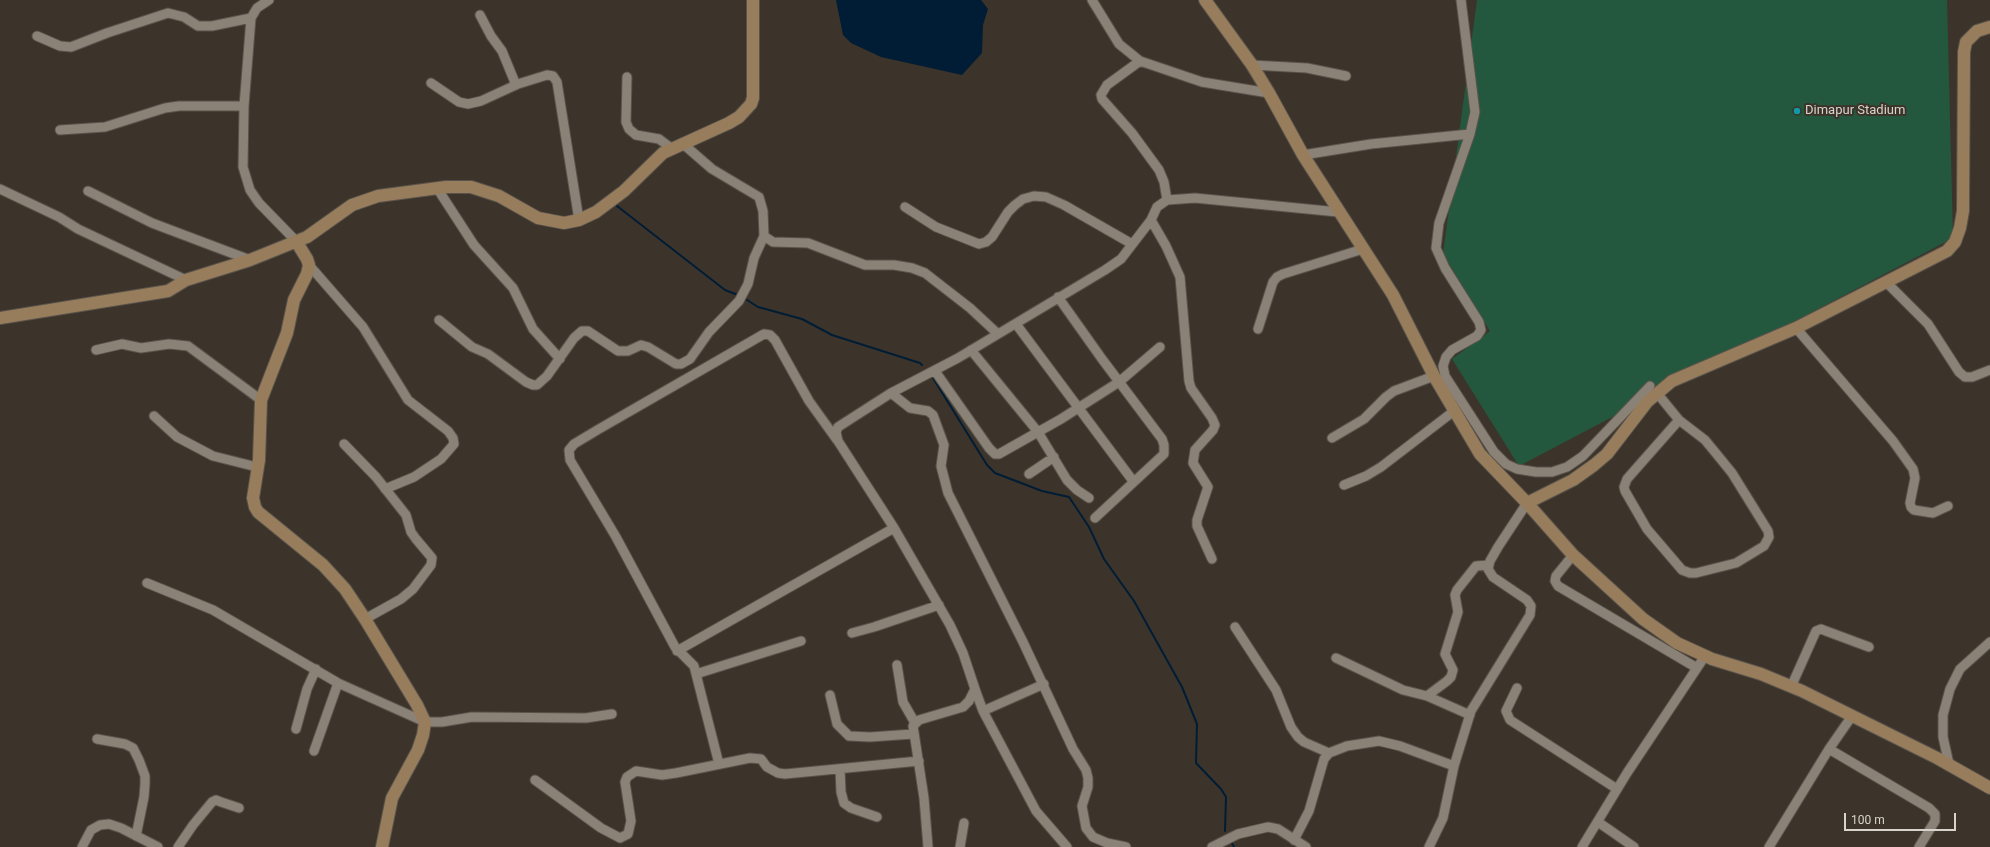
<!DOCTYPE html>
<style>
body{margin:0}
#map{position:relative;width:1990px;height:847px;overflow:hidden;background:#3c342a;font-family:Roboto,sans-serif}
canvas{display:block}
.scale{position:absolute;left:1844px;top:813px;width:112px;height:18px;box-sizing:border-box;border:2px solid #d8d3cd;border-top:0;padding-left:5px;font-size:12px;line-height:14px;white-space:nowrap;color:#d8d3cd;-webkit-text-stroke:3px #3c342a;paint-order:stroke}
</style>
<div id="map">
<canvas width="1990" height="847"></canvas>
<div class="scale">100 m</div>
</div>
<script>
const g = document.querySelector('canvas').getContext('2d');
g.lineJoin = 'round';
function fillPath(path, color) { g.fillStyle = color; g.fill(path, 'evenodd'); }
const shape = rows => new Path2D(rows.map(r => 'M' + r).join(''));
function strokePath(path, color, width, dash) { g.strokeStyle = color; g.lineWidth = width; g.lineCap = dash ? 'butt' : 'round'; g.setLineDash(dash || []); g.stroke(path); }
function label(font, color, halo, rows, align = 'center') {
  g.font = font + ' Roboto,sans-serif'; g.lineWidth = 4; g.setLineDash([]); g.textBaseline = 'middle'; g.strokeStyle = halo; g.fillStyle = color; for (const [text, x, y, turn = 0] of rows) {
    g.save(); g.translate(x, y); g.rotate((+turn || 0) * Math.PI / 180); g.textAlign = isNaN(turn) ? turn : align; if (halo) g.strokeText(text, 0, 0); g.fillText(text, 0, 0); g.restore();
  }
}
const green = shape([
 [1477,0,1947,0,1953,238,1519,466,1452,359,1490,331,1443,254]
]);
const water = shape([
 [836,0,981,0,988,9,983,25,982,53,962,75,881,57,851,43,843,35]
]);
const stream = shape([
 [617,206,725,290,738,295],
 [744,298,758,307,802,319,832,335,920,363,922,365],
 [933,378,987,465,995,473,1042,491,1069,497,1089,527,1104,559,1134,601,1182,687,1197,724,1196,763,1221,789,1226,797,1225,831],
 [1231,842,1234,847]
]);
const street = shape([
 [269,0,257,8,251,18,244,106,243,167,250,190,259,203,296,241],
 [1092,0,1119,44,1140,61,1202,82,1269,93],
 [1461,0,1475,112,1470,134,1439,223,1436,248,1445,268,1479,322,1481,330,1477,336,1452,350,1446,357,1443,366,1445,376,1494,452,1506,464,1517,469,1536,472,1552,472,1567,467,1583,456,1650,386],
 [480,15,491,36,502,51,516,85],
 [37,36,60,46,71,47,107,33,168,13,184,17,198,26,212,26,251,18],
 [1140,61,1107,85,1101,95,1102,99,1132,133,1159,170,1164,182,1167,200],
 [1252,65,1307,68,1346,76],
 [627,77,626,122,629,129,636,135,659,139,671,148],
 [431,83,459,102,468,104,481,101,518,84,547,75,553,76,557,82,579,220],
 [60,130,105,127,165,108,179,106,244,106],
 [1303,155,1371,144,1470,134],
 [437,188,474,245,513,288,533,329,560,359],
 [0,189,59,217,78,229,186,280],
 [88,191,152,223,250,260],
 [905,207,936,227,979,244,986,242,992,237,1008,212,1015,205,1023,199,1034,196,1046,197,1064,205,1132,244],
 [1151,220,1166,246,1180,277,1189,381,1191,388,1212,418,1215,425,1213,430,1195,450,1193,463,1208,487,1197,520,1197,526,1212,559],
 [764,236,773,242,808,243,865,265,894,265,912,268,925,273,970,308,998,334],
 [309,265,363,327,408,400,448,431,453,438,454,444,441,459,414,477,385,489],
 [1887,283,1928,324,1959,372,1965,377,1972,377,1990,370],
 [1058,297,1102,359,1162,439,1164,445,1164,454,1095,518],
 [439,320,472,347,488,354,526,382,533,385,537,385,547,376,574,338,582,331,588,331,618,351,628,351,641,345,648,347,676,364,681,364,690,359,709,332,739,301,748,284,754,258,764,236,763,211,759,197,712,169,682,143],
 [1016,324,1133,481],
 [1796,328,1893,441,1913,469,1915,478,1910,503,1911,507,1914,510,1933,513,1948,506],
 [1258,329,1273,282,1277,277,1283,274,1363,249],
 [96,350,122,344,141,348,169,344,188,346,261,400],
 [971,350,1038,432,1067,480,1077,490,1089,498],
 [935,371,989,448,995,454,999,454,1061,419,1119,382,1160,347],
 [891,393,910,408,928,411,933,415,944,445,941,466,948,493,1023,642,1073,749,1086,770,1088,778,1088,787,1082,806,1086,828,1093,837,1107,843,1126,847],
 [1657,393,1679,420,1705,440,1719,457,1732,473,1768,531,1769,537,1764,546,1736,563,1696,573,1690,573,1682,570,1647,529,1625,491,1624,487,1627,479,1679,420],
 [154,416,177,437,213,456,257,467],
 [1332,438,1364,419,1386,397,1394,391,1434,376],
 [344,444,376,477,406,515,411,532,416,539,432,558,431,565,413,589,401,599,365,619],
 [1029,474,1054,457],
 [1344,485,1366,476,1381,467,1454,411],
 [1573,555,1556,576,1555,581,1558,586,1697,668],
 [147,583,213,610,338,683,425,722,442,722,472,717,586,718,612,714],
 [1235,627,1276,690,1291,727,1298,737,1304,742,1329,753],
 [852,633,874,627,939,605],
 [677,651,894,528],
 [1336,658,1403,690,1427,696],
 [897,665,903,702,915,723],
 [696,674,801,641],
 [1791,687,1816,631,1821,629,1826,631,1869,647],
 [1517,688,1506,711,1510,720,1617,789],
 [975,689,983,711,1036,811,1067,847],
 [830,695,837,724,849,736,870,737,913,734],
 [983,711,1044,684],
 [1470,715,1427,696,1447,681,1451,677,1453,670,1445,654,1458,612,1455,595,1457,590,1476,566,1489,565],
 [296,729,307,689,316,669],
 [97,739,125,744,133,748,139,760,145,776,145,784,144,797,136,836],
 [1829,749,1929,808,1935,814,1935,821,1919,847],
 [314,751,338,683],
 [719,764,694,666,675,647,616,537,570,460,569,450,574,444,599,429,764,334,770,335,775,340,809,401,837,440],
 [1949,764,1943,737,1943,715,1950,689,1960,669,1990,642],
 [840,769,841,792,844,803,851,808,877,817],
 [535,780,601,828,620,838,628,834,631,821,625,782,627,777,636,771,662,775,676,773,750,758,761,759,767,767,778,773,785,774,919,761],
 [1598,822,1634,847],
 [1294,840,1309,811,1324,759,1329,753,1347,746,1379,741,1400,746,1454,766],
 [82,847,91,830,100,825,109,824,121,828,158,847],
 [178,847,193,825,212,802,216,800,221,802,239,808],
 [928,847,924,798,913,726,919,720,963,707,969,701,975,689,963,653,950,625,894,528,838,441,836,432,838,427,891,393,958,358,1105,270,1121,259,1151,220,1157,207,1167,200,1195,198,1338,212],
 [960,847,964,823],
 [1212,847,1238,834,1268,827,1278,829,1306,847],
 [1429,847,1443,818,1454,766,1471,711,1530,615,1531,606,1527,600,1493,577,1488,569,1490,561,1498,547,1527,503],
 [1582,847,1627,773,1705,656],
 [1769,847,1829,749,1852,716]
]);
const secondary = shape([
 [1205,0,1252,65,1269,93,1303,155,1393,295,1434,376,1480,454,1527,503,1573,555,1643,619,1677,643,1712,659,1761,674,1802,691,1937,758,1990,788],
 [296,241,307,259,309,265,307,274,294,300,287,333,261,400,259,460,253,498,255,507,258,512,323,565,345,589,365,619,417,705,425,722,423,735,418,750,392,798,382,847],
 [0,318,168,291,186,280,250,260,307,237,352,205,378,196,446,187,471,187,499,196,538,218,564,223,579,220,596,212,624,191,663,153,729,123,739,117,751,104,753,98,753,0],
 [1527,503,1573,480,1594,465,1607,454,1647,402,1672,381,1796,328,1947,251,1955,242,1960,228,1963,211,1964,52,1966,42,1977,31,1990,27]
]);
const markers = [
 [1797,111,4,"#0f9aa8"]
];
const poiNames = [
 ["Dimapur Stadium",1805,111]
];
fillPath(green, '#24583e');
fillPath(water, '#001d35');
strokePath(stream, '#001d35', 2);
strokePath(street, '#59534b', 11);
strokePath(secondary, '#59534b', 14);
strokePath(street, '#8b8277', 9);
strokePath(secondary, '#987d5d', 12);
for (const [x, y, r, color] of markers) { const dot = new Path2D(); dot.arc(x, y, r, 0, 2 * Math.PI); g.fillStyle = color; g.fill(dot); strokePath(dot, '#3c342a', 1.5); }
label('13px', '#d8d3cd', '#3c342a', poiNames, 'left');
</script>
